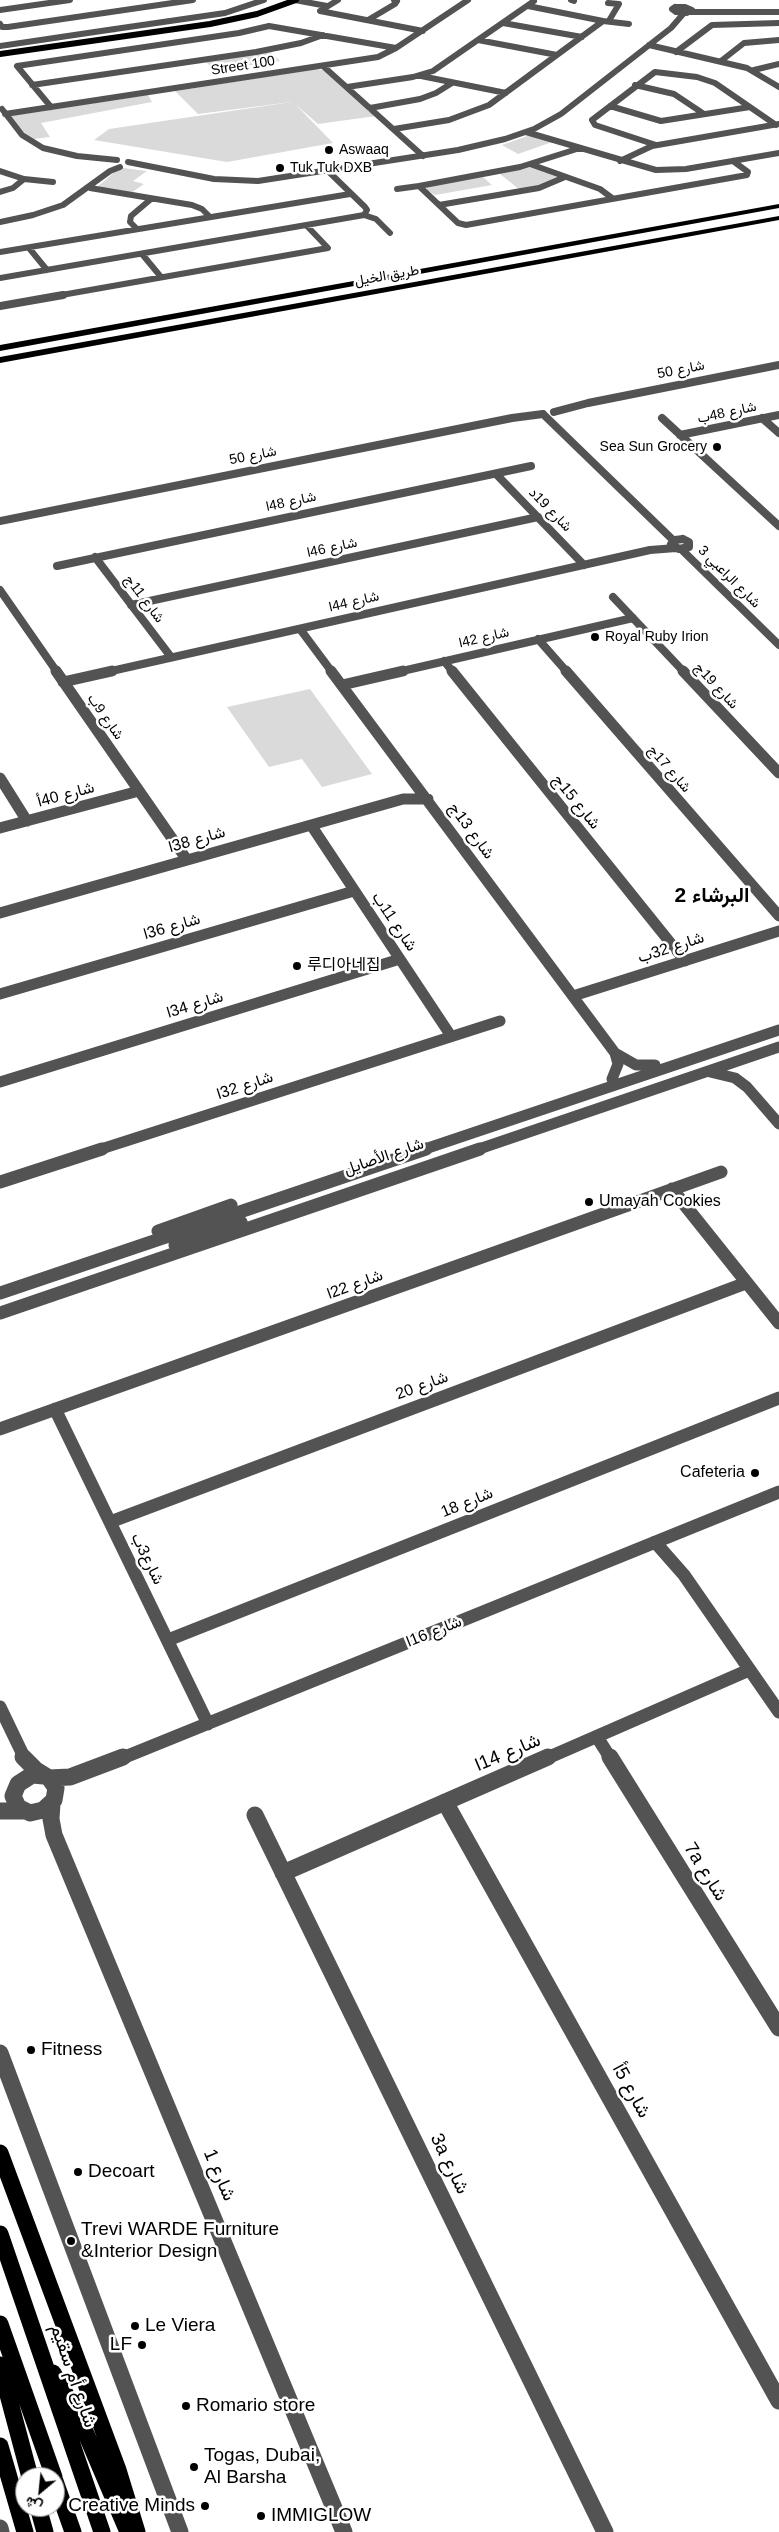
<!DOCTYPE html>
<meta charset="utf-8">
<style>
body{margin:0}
#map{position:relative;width:779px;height:2532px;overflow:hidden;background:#fff;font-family:Helvetica,Vazirmatn,sans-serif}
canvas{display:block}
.north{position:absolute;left:15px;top:2467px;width:50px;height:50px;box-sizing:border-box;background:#fff;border:1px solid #999;border-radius:50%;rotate:208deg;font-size:14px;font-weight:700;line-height:20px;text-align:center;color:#000}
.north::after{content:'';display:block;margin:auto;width:18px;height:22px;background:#000;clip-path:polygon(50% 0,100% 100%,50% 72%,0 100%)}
</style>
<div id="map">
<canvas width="779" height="2532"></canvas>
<div class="north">ش</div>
</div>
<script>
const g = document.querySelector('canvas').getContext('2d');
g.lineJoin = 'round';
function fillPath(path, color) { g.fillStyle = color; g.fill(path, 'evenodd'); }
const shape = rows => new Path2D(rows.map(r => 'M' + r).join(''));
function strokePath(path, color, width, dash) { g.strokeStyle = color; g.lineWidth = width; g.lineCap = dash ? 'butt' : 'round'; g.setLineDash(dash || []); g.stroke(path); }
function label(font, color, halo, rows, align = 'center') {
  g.font = font + ' Helvetica,Vazirmatn,"Noto Sans KR",sans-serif'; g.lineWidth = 5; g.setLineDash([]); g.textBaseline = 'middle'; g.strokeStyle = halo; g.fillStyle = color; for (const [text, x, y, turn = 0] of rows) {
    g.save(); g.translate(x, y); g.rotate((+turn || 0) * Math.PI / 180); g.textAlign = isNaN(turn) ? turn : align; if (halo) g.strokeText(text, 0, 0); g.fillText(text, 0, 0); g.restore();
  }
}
const green = shape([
 [271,52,280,61,214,70,206,62],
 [316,69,325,70,376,116,318,124,296,105,333,143,227,162,94,140,109,129,292,102,198,114,175,91],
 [148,95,152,102,41,123,50,137,34,139,22,131,10,116],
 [530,135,555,141,518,154,502,145],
 [530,167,560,178,547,184,520,190,500,174],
 [123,168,147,171,133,181,144,184,131,193,97,187,117,170],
 [483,177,492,185,435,195,427,190,427,187,433,185],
 [310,689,372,774,322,787,302,759,269,767,227,707]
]);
const minorFar4 = shape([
 [295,0,327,6],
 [338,0,320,11,423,31],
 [571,0,574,1],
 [608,3,619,4,610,19],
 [675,7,685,7,692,10,687,13,676,12,672,9,675,7],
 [0,10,70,0],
 [689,12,779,12],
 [368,20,395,4,397,1,394,0],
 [603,21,629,24],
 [503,23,582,37],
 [0,24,2,27,8,27,193,0],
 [116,29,108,30,225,13,264,0],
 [478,40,557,55],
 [649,45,747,68,779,87],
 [0,46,108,30],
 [676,52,712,25,779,23],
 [721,61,744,43,779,40],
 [323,66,423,156],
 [754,70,779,64],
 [421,76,506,93],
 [32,85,256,52,301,43,323,35],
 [635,85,674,94,704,114],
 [347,87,413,77,433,71,534,1],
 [610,106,661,121,750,107],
 [51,107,17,66,239,33,269,26,396,48],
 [370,108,420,99,436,93,452,83],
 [2,109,22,135,43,148,77,156,117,160],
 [5,114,378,57,396,48,468,0],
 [394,129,449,120,489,105,603,21,528,6],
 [526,132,656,170,686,169,779,153],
 [656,145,595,125,592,120,655,72,697,77,715,83,776,125],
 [580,148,520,167,419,186,458,223,466,225,747,175,748,172,733,161],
 [620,161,652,146,779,124],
 [128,162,214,179,258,181,458,150,505,139,534,129,561,114,671,28,684,13],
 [530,164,600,189,612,198],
 [0,171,24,179,13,188,0,192],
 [24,179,53,182],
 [90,188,192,205,202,209,210,217],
 [397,189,419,186],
 [439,205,539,188,565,177],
 [364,215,376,219,390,233],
 [0,222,33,215,63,205,110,171,120,167],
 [137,229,130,222,131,216,151,199],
 [29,248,47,270],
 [0,252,350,194],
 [142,254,161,277],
 [0,278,364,215,367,210,365,207,328,171],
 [56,296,328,248,307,226]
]);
const minorFar3 = shape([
 [0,306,63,295],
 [554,412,588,403,779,365],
 [544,415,673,540],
 [662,418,779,526],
 [762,418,779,433],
 [680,435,779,415],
 [496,474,584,565],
 [0,521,512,418,543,414],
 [683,539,689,542,689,547,679,549,671,544,675,540,683,539],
 [681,549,779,645],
 [95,557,171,657],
 [57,566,531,466],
 [0,590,57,672],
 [613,597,684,672],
 [131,605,538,517],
 [300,629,332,672],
 [538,639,567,672],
 [444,661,453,672],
 [107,672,650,550,676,548],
 [398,672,633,618]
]);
const minorFar2 = shape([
 [56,671,187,860],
 [331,671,615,1053,636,1065,655,1065],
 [452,671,685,961],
 [566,671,779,916],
 [683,671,779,773],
 [63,682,112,671],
 [342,685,403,671],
 [0,778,27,821],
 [311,825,451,1036],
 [0,828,139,791],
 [0,913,403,799,428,799],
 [0,994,354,891],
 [573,996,779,931],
 [710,1072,735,1078,747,1087,779,1124],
 [612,1079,618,1064,615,1053],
 [0,1082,400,959],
 [98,1150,500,1021],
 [422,1150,779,1030],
 [476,1150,779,1047]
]);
const minorFar1 = shape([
 [0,1182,102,1149],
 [672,1189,779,1323],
 [158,1231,231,1205],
 [175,1245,241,1222],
 [0,1293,426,1149],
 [0,1313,480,1149],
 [55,1409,208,1724],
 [0,1429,721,1172],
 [110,1522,746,1283],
 [655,1542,684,1575,779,1712],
 [168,1640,779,1398],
 [0,1707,25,1759],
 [597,1737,611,1759],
 [120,1759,779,1492],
 [545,1759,749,1670]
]);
const minor = shape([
 [23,1757,36,1770,49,1778,56,1788,54,1800,43,1810,30,1813,18,1807,13,1796,18,1784,32,1775,44,1776],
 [610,1757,779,2028],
 [49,1778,70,1777,123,1757],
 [445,1802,779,2401],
 [52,1803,51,1819,54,1835,344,2532],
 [0,1811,24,1811],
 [255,1815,605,2532],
 [283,1873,548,1757],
 [0,2053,180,2532],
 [0,2528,1,2532]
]);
const majorFar1 = shape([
 [0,54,210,24,257,14,296,0]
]);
const major = shape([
 [0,2153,118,2470,137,2532],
 [0,2234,102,2532],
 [0,2324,54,2477],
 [0,2365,30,2477],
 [53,2373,78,2415,128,2532],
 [0,2446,25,2532],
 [55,2481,73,2532],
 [38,2507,45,2532]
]);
const highway = shape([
 [779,204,779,208,0,351,0,345,779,204],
 [779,216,779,220,0,363,0,357,779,216]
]);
const markers = [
 [329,150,5,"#000"],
 [280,168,5,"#000"],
 [717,447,5,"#000"],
 [595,637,5,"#000"],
 [297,966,5,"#000"],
 [589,1202,5,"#000"],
 [755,1473,5,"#000"],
 [31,2050,5,"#000"],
 [78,2172,5,"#000"],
 [71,2241,5,"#000"],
 [135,2326,5,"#000"],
 [142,2345,5,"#000"],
 [186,2406,5,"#000"],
 [194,2467,5,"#000"],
 [205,2506,5,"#000"],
 [261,2516,5,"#000"]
];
const farStreetnames = [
 ["Street 100",243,66,-9],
 ["طريق الخيل",387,276,-10],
 ["شارع 50",681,370,-11],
 ["شارع 48ب",727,413,-12],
 ["شارع 50",253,456,-11],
 ["شارع 48ا",291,502,-12],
 ["شارع 19د",550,510,46],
 ["شارع 46ا",332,548,-12],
 ["شارع الراعبي 3",729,577,45],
 ["شارع 11ج",144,599,53],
 ["شارع 44ا",354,602,-13],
 ["شارع 42ا",484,638,-13],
 ["شارع 19ج",716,686,47],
 ["شارع 9ب",105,717,55],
 ["شارع 17ج",669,769,49]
];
const farPoinames = [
 ["Aswaaq",339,150],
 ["Tuk Tuk DXB",290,168],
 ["Sea Sun Grocery",707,447,"right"],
 ["Royal Ruby Irion",605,637]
];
const streetNames = [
 ["شارع 40أ",66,795,-15],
 ["شارع 15ج",576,802,51],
 ["شارع 13ج",471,831,54],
 ["شارع 38ا",197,840,-16],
 ["شارع 11ب",394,922,56],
 ["شارع 36ا",172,927,-16],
 ["شارع 32ب",671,948,-18],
 ["شارع 34ا",195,1005,-17],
 ["شارع 32ا",245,1086,-18],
 ["شارع الأصايل",384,1157,-19],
 ["شارع 22ا",355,1285,-20],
 ["شارع 20",422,1386,-20],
 ["شارع 18",467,1503,-22],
 ["شارع3ب",147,1559,64],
 ["شارع 16ا",434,1632,-22]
];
const poiNames = [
 ["루디아네집",307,966],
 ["Umayah Cookies",599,1202],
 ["Cafeteria",745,1473,"right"]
];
const nearStreetnames = [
 ["شارع 14ا",508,1753,-23],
 ["7a شارع",705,1872,58],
 ["شارع 5أ",631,2091,61],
 ["3a شارع",449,2164,64],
 ["شارع 1",219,2175,67],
 ["شارع أم سقيم",73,2376,71]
];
const nearPoinames = [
 ["Fitness",41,2050],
 ["Decoart",88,2172],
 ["Trevi WARDE Furniture",81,2230],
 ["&Interior Design",81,2252],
 ["Le Viera",145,2326],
 ["LF",132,2345,"right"],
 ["Romario store",196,2406],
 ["Togas, Dubai,",204,2456],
 ["Al Barsha",204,2478],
 ["Creative Minds",195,2506,"right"],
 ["IMMIGLOW",271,2516]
];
const districtNames = [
 ["البرشاء 2",712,896]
];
fillPath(green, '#dadada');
strokePath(minorFar4, '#535353', 6);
strokePath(minorFar3, '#535353', 8);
strokePath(minorFar2, '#535353', 11);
strokePath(minorFar1, '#535353', 13);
strokePath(minor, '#535353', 17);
strokePath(majorFar1, '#000', 6);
strokePath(major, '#000', 17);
fillPath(highway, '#000');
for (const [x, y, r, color] of markers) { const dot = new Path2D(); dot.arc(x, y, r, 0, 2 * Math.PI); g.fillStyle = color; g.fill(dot); strokePath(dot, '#fff', 2); }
label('14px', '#000', '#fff', farStreetnames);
label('14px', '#000', '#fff', farPoinames, 'left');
label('16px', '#000', '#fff', streetNames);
label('16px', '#000', '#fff', poiNames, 'left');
label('19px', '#000', '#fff', nearStreetnames);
label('19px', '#000', '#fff', nearPoinames, 'left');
label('bold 21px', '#000', '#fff', districtNames);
</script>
